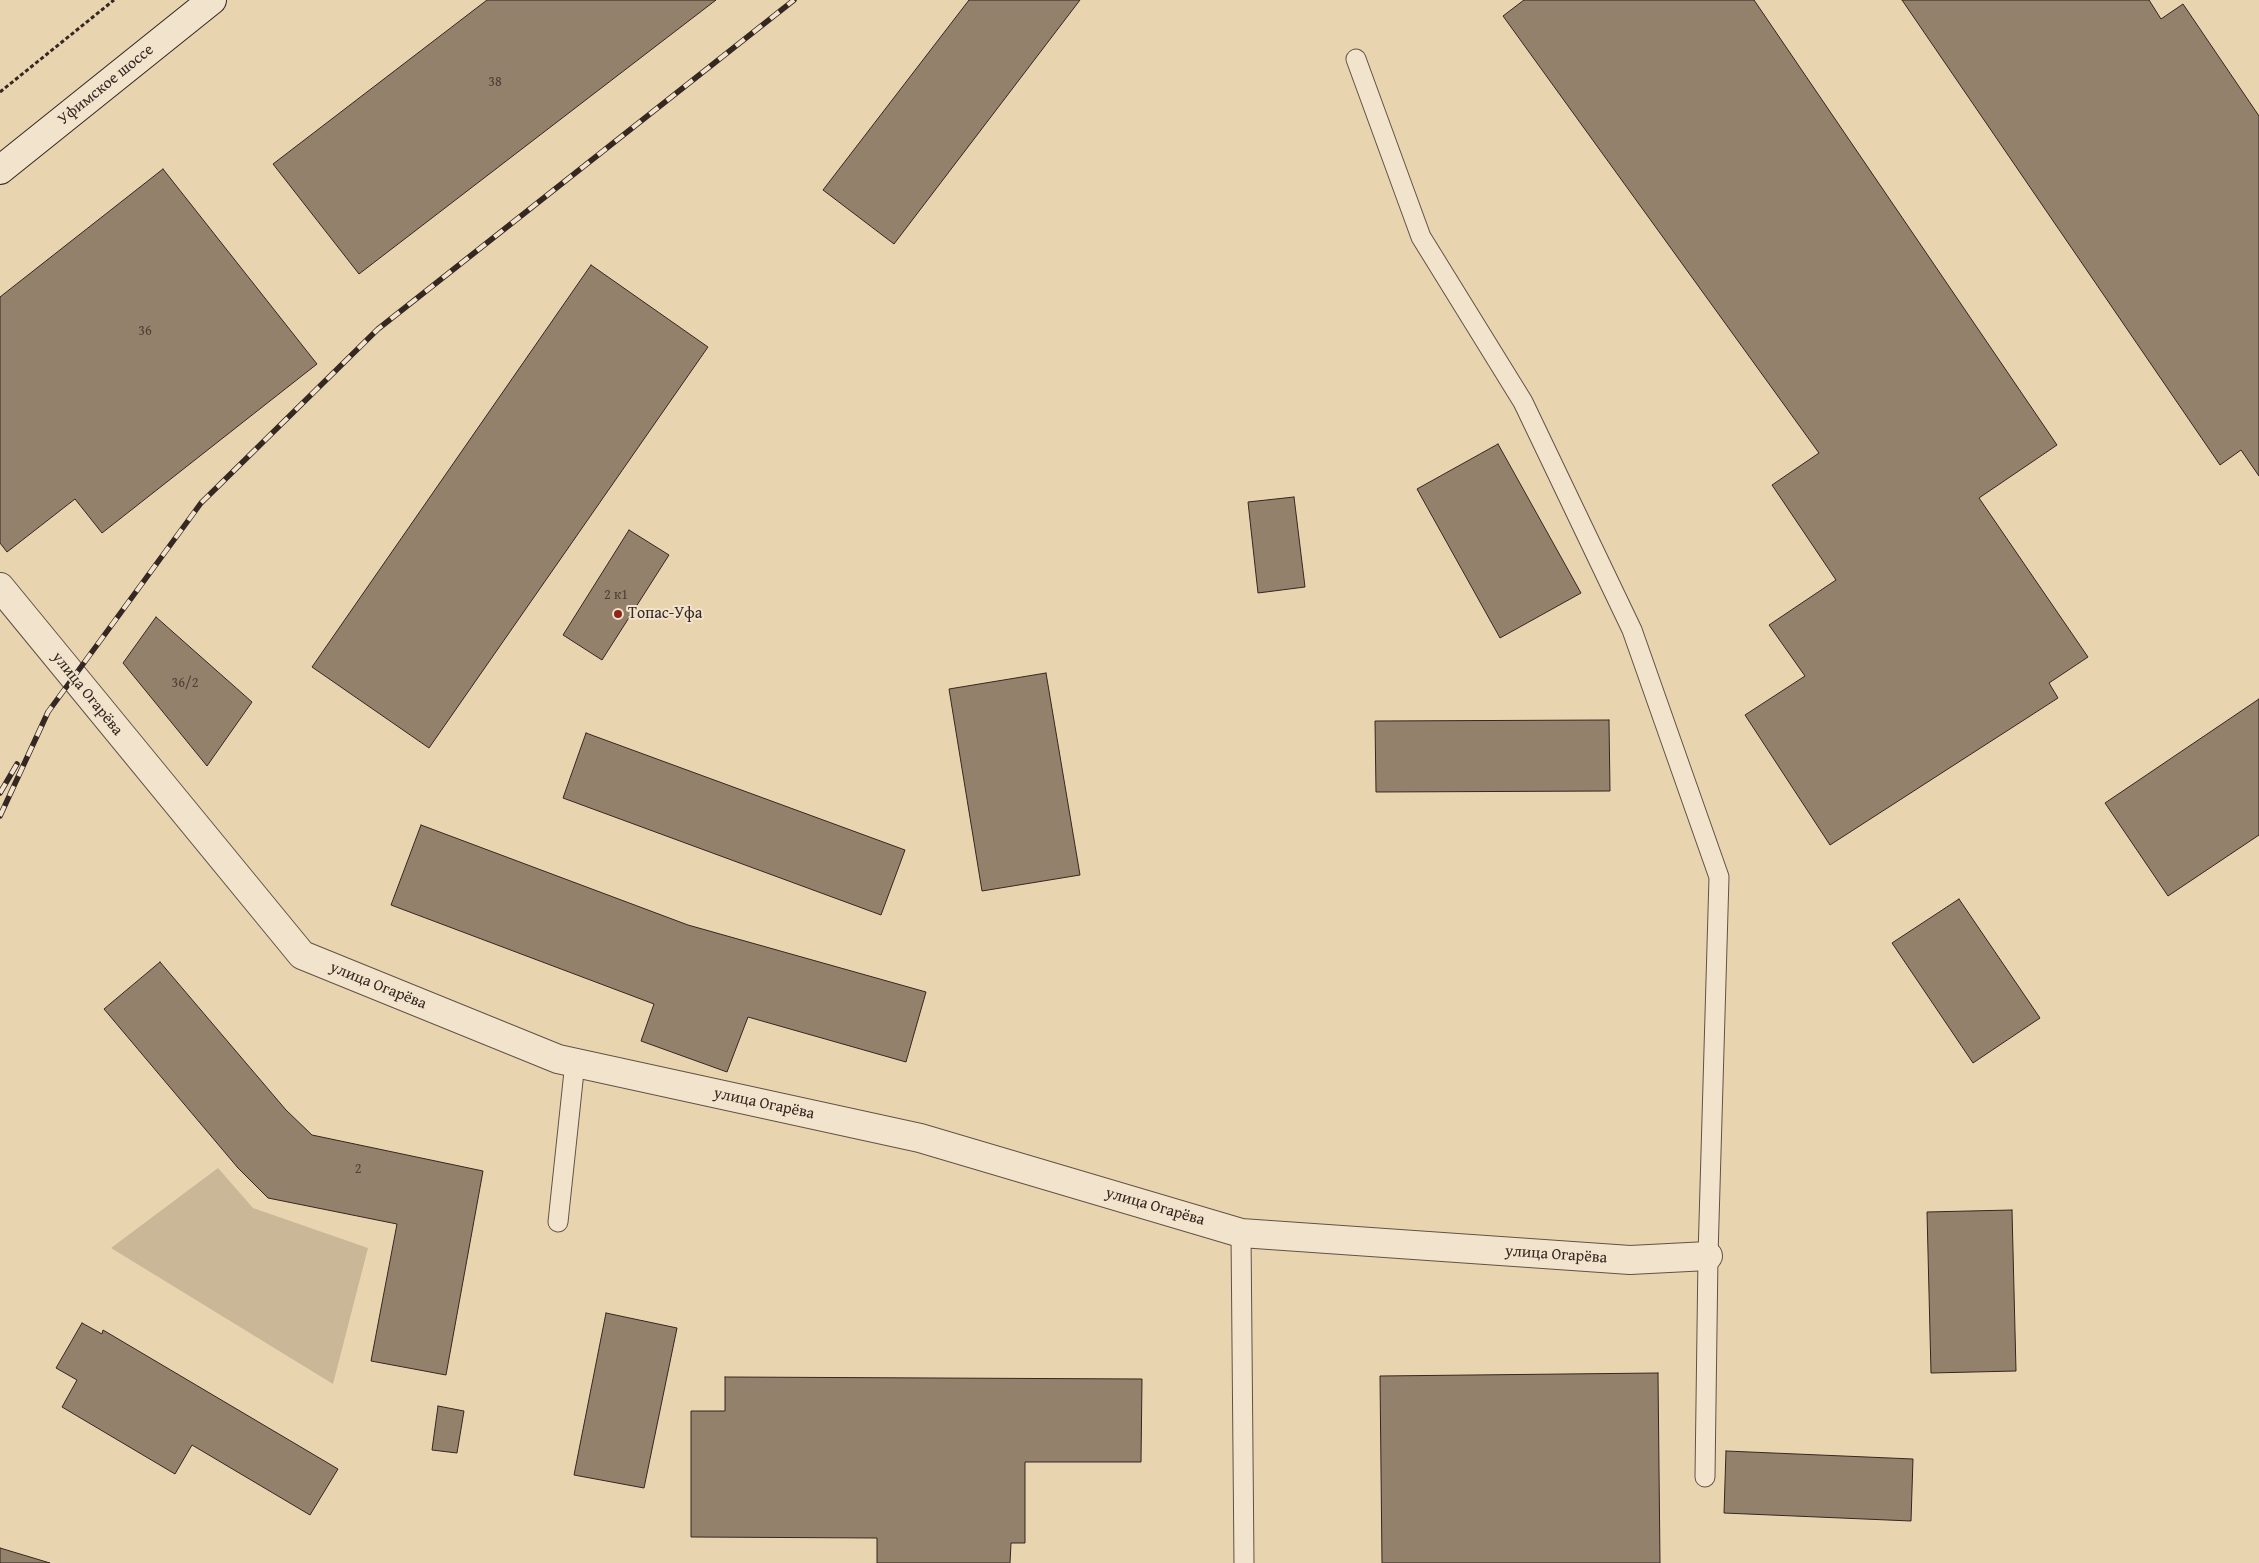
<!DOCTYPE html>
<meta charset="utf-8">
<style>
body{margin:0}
canvas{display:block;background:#e9d4b0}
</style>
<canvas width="2259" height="1563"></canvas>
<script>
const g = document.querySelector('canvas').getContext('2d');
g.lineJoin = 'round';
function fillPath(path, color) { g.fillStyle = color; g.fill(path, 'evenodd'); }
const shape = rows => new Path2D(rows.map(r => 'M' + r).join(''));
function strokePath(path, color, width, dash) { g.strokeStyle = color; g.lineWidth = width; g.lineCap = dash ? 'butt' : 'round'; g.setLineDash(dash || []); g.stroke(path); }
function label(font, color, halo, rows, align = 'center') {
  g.font = font + ' "Gentium Book Plus",serif'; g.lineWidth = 4; g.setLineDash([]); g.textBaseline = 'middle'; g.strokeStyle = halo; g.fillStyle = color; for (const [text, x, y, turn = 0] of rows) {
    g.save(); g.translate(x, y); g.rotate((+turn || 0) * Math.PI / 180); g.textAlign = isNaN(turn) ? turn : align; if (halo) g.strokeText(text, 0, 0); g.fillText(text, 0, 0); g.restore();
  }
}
const green = shape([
 [218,1168,253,1208,368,1248,333,1384,111,1248]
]);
const building = shape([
 [487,0,716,0,359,274,273,164,487,0],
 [969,0,1080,0,894,244,823,190,969,0],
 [1524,0,1754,0,2057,445,1979,498,2088,657,2049,683,2058,698,1830,845,1745,715,1805,676,1769,625,1836,580,1772,485,1819,453,1503,16,1524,0],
 [1902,0,2149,0,2161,19,2183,4,2259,116,2259,476,2241,450,2220,465,1902,0],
 [163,169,317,364,102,533,75,499,7,552,0,543,0,297,163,169],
 [591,265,708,347,429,748,312,667,591,265],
 [1498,444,1581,593,1500,638,1417,489,1498,444],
 [1294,497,1305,587,1258,593,1248,502,1294,497],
 [629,530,669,555,602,660,563,635,629,530],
 [156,617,252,702,207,766,123,663,156,617],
 [1046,673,1080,875,982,891,949,689,1046,673],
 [2259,699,2259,835,2168,896,2105,803,2259,699],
 [1609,720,1610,791,1376,792,1375,721,1609,720],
 [586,733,905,850,881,915,563,798,586,733],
 [421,825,688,925,926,992,906,1062,748,1017,727,1072,641,1041,654,1004,391,905,421,825],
 [1959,899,2040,1018,1973,1063,1892,943,1959,899],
 [160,962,286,1110,312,1135,483,1171,446,1375,371,1361,397,1224,268,1198,238,1168,104,1009,160,962],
 [2012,1210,2016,1371,1931,1373,1927,1212,2012,1210],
 [606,1313,677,1328,644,1488,574,1475,606,1313],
 [82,1323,102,1334,103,1330,338,1469,310,1515,192,1445,175,1474,62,1407,77,1380,56,1368,82,1323],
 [1658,1373,1660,1563,1382,1563,1380,1376,1658,1373],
 [725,1377,1142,1379,1141,1462,1025,1462,1025,1543,1011,1543,1010,1563,877,1563,877,1538,691,1537,691,1411,725,1411,725,1377],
 [438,1406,464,1411,457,1453,432,1450,438,1406],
 [1726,1451,1913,1459,1911,1521,1724,1513,1726,1451],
 [0,1548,50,1563,0,1563,0,1548]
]);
const path = shape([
 [0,92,114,0]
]);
const lane = shape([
 [1356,59,1421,237,1523,402,1632,630,1719,877,1708,1256,1705,1477],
 [558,1222,575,1062],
 [1241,1233,1244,1563]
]);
const street = shape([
 [0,587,302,955,558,1059,920,1138,1241,1233,1630,1260,1708,1256]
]);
const secondary = shape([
 [0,170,212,0]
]);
const rail = shape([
 [0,793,17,764],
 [0,816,48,712,201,503,378,329,794,0]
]);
const markers = [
 [618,614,5,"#8f2418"]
];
const numberNames = [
 ["38",495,82],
 ["36",145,331],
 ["2 к1",616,595],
 ["36/2",185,683],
 ["2",358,1169]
];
const streetNames = [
 ["Уфимское шоссе",106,85,-39],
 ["улица Огарёва",87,694,51],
 ["улица Огарёва",378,986,22],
 ["улица Огарёва",764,1104,12],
 ["улица Огарёва",1155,1207,16],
 ["улица Огарёва",1556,1255,4]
];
const poiNames = [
 ["Топас-Уфа",628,614]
];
fillPath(green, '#cab798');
fillPath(building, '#93816b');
strokePath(building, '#352721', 1);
strokePath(lane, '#625245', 21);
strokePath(street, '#625245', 30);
strokePath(secondary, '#352721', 30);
strokePath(path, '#352721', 3, [4, 2.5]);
strokePath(lane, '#f1e3cc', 19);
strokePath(street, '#f1e3cc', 28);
strokePath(secondary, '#f1e3cc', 28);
strokePath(rail, '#352721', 5.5);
strokePath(rail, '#f1e3cc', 4, [11]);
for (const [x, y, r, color] of markers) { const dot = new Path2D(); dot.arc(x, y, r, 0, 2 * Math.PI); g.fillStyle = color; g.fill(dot); strokePath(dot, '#f1e3cc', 2); }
label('14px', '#4c3e34', null, numberNames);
label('16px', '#352721', '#f1e3cc', streetNames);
label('16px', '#352721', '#f1e3cc', poiNames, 'left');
</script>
